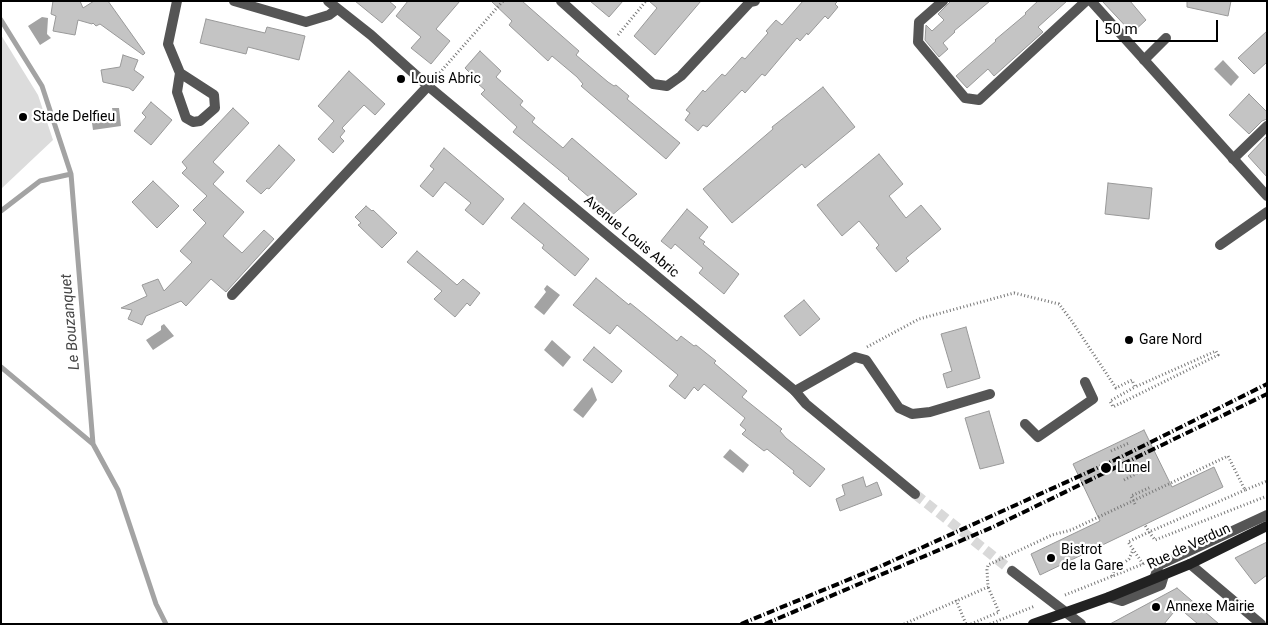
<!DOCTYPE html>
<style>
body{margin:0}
#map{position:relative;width:1268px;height:625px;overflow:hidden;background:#fff;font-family:Roboto,sans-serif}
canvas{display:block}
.frame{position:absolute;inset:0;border:2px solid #000;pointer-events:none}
.scale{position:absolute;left:1096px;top:20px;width:122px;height:22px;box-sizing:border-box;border:2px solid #000;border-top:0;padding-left:6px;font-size:15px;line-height:18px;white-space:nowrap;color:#000;-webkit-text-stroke:4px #fff;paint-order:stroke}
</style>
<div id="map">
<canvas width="1268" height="625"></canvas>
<div class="frame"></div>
<div class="scale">50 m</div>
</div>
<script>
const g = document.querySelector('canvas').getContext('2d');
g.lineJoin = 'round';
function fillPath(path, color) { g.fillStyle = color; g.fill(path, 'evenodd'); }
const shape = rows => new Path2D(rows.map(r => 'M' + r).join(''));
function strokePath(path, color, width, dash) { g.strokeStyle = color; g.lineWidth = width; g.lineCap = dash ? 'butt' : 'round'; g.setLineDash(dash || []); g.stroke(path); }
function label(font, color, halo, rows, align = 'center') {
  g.font = font + ' Roboto,sans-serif'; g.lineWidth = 4.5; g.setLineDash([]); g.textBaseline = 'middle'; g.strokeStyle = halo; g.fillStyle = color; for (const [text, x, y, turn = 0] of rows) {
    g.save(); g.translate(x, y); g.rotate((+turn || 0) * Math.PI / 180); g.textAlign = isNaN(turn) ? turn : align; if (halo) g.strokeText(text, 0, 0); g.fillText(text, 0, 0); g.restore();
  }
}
const green = shape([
 [1,35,38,95,53,140,1,189]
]);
const water = shape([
 [42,17,48,18,47,34,51,38,40,45,28,26],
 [1223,60,1239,77,1231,86,1214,69],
 [112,108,119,108,121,126,93,130,91,116,113,113],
 [547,285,560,295,544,315,534,307,546,292,544,289],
 [164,324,174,336,153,350,146,340,161,330,161,326],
 [552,340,571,357,563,367,544,350],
 [592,387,597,400,583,418,573,410],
 [730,449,749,465,743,473,723,457]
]);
const stream = shape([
 [1,20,42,86,71,174,93,444,118,490,156,604,166,624],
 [1,211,40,181,71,174],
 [1,367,93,444]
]);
const building = shape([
 [53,1,80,1,83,8,94,1,108,1,145,53,143,55,100,24,96,26,93,23,92,24,78,20,75,35,53,31,56,16,51,14,53,1],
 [355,1,389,1,396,7,382,23,355,1],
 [408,1,460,1,436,29,450,41,431,64,411,48,421,37,396,16,408,1],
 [491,1,522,1,579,51,576,55,608,82,614,86,616,85,629,96,627,99,680,143,666,159,581,86,583,84,577,77,552,56,548,61,509,25,512,21,491,1],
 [590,1,623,1,609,17,590,1],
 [649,1,701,1,655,55,634,36,657,8,649,1],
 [803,1,838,1,835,4,838,7,828,19,825,16,808,35,807,33,800,41,797,38,765,76,762,74,745,93,742,90,707,127,703,125,698,131,685,120,690,113,686,110,703,90,705,92,722,74,725,76,742,57,745,59,768,33,766,31,776,20,782,25,803,1],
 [951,1,990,1,954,31,955,32,943,43,948,49,939,57,925,40,926,25,932,31,944,20,938,14,951,1],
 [1038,1,1067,1,1038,27,1043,32,994,76,988,69,967,88,956,76,996,41,995,40,1026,14,1025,13,1038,1],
 [1102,1,1130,1,1146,20,1132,33,1102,1],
 [1187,1,1231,1,1228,16,1187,7,1187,1],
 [206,19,265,33,267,27,305,36,299,60,248,47,246,54,200,43,206,19],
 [1267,31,1267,62,1254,74,1238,58,1267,31],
 [480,51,501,71,496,77,523,101,520,105,535,118,532,122,563,148,572,138,637,194,611,216,568,179,569,178,513,132,517,127,481,94,485,90,470,77,472,75,465,68,480,51],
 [123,55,138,60,134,70,144,77,133,91,129,88,103,82,101,70,120,67,123,55],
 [349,71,385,104,375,115,364,105,342,128,345,131,340,137,344,141,333,153,318,139,334,121,318,106,349,71],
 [823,87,855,127,805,168,802,164,732,223,703,189,773,129,772,127,823,87],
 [1249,94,1267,112,1267,119,1262,121,1249,134,1229,115,1249,94],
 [151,102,172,120,151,145,134,131,146,117,142,113,151,102],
 [233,108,249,123,213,162,224,172,213,184,244,212,223,236,242,253,264,230,274,239,226,292,211,279,186,306,181,301,146,316,142,325,128,319,132,310,121,308,147,296,142,285,158,279,164,291,192,262,180,251,206,223,193,210,207,196,182,173,187,168,182,162,233,108],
 [1267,136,1267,177,1248,156,1267,136],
 [279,145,295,160,269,189,267,188,261,194,246,181,279,145],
 [444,148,504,199,483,225,465,210,471,203,445,182,433,197,420,186,434,169,430,166,444,148],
 [879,154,903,184,889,196,906,218,921,205,941,229,906,258,909,261,896,272,876,248,879,245,859,221,842,236,817,205,879,154],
 [153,181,179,206,157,228,132,202,153,181],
 [1108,183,1152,188,1149,219,1105,214,1108,183],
 [524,203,589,259,575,276,542,248,544,245,511,218,524,203],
 [366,206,372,211,373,210,397,233,382,248,358,225,361,223,355,217,366,206],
 [687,209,708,227,699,238,705,242,703,244,739,274,724,294,699,273,703,268,675,244,671,249,661,241,687,209],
 [417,251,457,285,463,279,480,293,470,306,467,303,455,317,434,299,442,291,407,262,417,251],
 [596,278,629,305,630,303,677,341,681,336,694,346,696,345,716,361,714,363,747,391,742,397,782,429,780,431,786,438,825,469,810,487,793,473,794,471,767,449,764,451,742,434,746,430,740,425,745,418,704,384,698,391,694,387,685,399,669,386,678,375,617,325,610,334,573,305,596,278],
 [804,300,820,319,800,336,784,316,804,300],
 [966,327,980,378,947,388,943,374,952,371,941,334,966,327],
 [594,347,622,371,612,383,583,360,594,347],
 [989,411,1004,463,980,469,965,418,989,411],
 [1144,430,1172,487,1214,467,1223,487,1040,575,1031,554,1100,521,1073,464,1144,430],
 [863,477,866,487,877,482,882,495,840,511,836,499,845,495,842,485,863,477],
 [1267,542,1267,575,1255,584,1235,558,1267,542],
 [1177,588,1219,624,1198,624,1178,607,1164,624,1110,624,1177,588]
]);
const minorTunnel = shape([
 [915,494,1012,571]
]);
const path = shape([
 [618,35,646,1],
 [435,78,503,1],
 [867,347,919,319,1014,293,1059,304,1071,320,1116,388,1132,380,1135,387,1216,351,1218,355,1113,407,1110,401,1135,387],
 [1111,451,1129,443],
 [1124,480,1143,470],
 [1245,490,1149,532,1155,540,1267,496],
 [1135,504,1131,496,1151,487],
 [1143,564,1128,542,1149,532,1145,525],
 [1112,576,1115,569,1129,559,1133,550],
 [1065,595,1143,564,1147,561],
 [956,600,966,624],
 [904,624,988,587,987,570,988,565,1052,535,1071,530,1228,456,1245,490,1267,481],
 [971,624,999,612,988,587],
 [990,624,1035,606]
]);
const service = shape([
 [177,1,168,44,180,73,177,92,186,118,193,122,200,121,215,108,214,95,180,73],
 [943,1,919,22,918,42,965,98,979,100,1086,1],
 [1144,60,1166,38],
 [1233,159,1267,126],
 [1220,245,1267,212],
 [232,295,428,86],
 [795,391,855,357,866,360,899,408,912,414,930,412,990,394],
 [1025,424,1038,437,1093,399,1085,382],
 [1154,579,1159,565,1267,515],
 [1109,597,1122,601,1161,585,1164,575]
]);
const minor = shape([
 [234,1,306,22,329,15,337,9],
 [328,1,371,35,428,86,795,391,806,404,915,494],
 [561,1,653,84,667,86,681,76,750,2,755,1],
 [1091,1,1267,196],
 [1190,564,1261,624],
 [1012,571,1081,624]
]);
const secondary = shape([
 [1033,624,1109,597,1190,564,1267,526]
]);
const rail = shape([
 [741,624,879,567,1115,460,1267,384],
 [765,624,993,527,1267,394]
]);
const markers = [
 [401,79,5,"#000"],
 [23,117,5,"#000"],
 [1129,340,5,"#000"],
 [1106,468,6,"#000"],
 [1051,558,5,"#000"],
 [1156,607,5,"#000"]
];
const poiNames = [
 ["Louis Abric",411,79],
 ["Stade Delfieu",33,117],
 ["Gare Nord",1139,340],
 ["Lunel",1117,468],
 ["Bistrot",1061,550],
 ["de la Gare",1061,566],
 ["Annexe Mairie",1166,607]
];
const streetNames = [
 ["Avenue Louis Abric",631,237,40],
 ["Rue de Verdun",1189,547,-25]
];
const waterNames = [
 ["Le Bouzanquet",71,322,-95]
];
fillPath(green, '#dcdcdc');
fillPath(water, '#a3a3a3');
strokePath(stream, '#a3a3a3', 5);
fillPath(building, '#c4c4c4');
strokePath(building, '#999', 1);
strokePath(minorTunnel, '#d9d9d9', 10, [10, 5]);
strokePath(path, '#777', 3, [1, 2.5]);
strokePath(service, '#555', 10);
strokePath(minor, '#555', 10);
strokePath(secondary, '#222', 10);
strokePath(rail, '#000', 4, [8, 2.5, 1, 2.5]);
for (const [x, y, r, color] of markers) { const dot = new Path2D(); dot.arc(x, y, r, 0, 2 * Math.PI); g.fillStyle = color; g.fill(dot); strokePath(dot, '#fff', 2); }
label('14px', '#000', '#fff', poiNames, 'left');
label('14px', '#000', '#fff', streetNames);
label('italic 15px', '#444', '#fff', waterNames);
</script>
